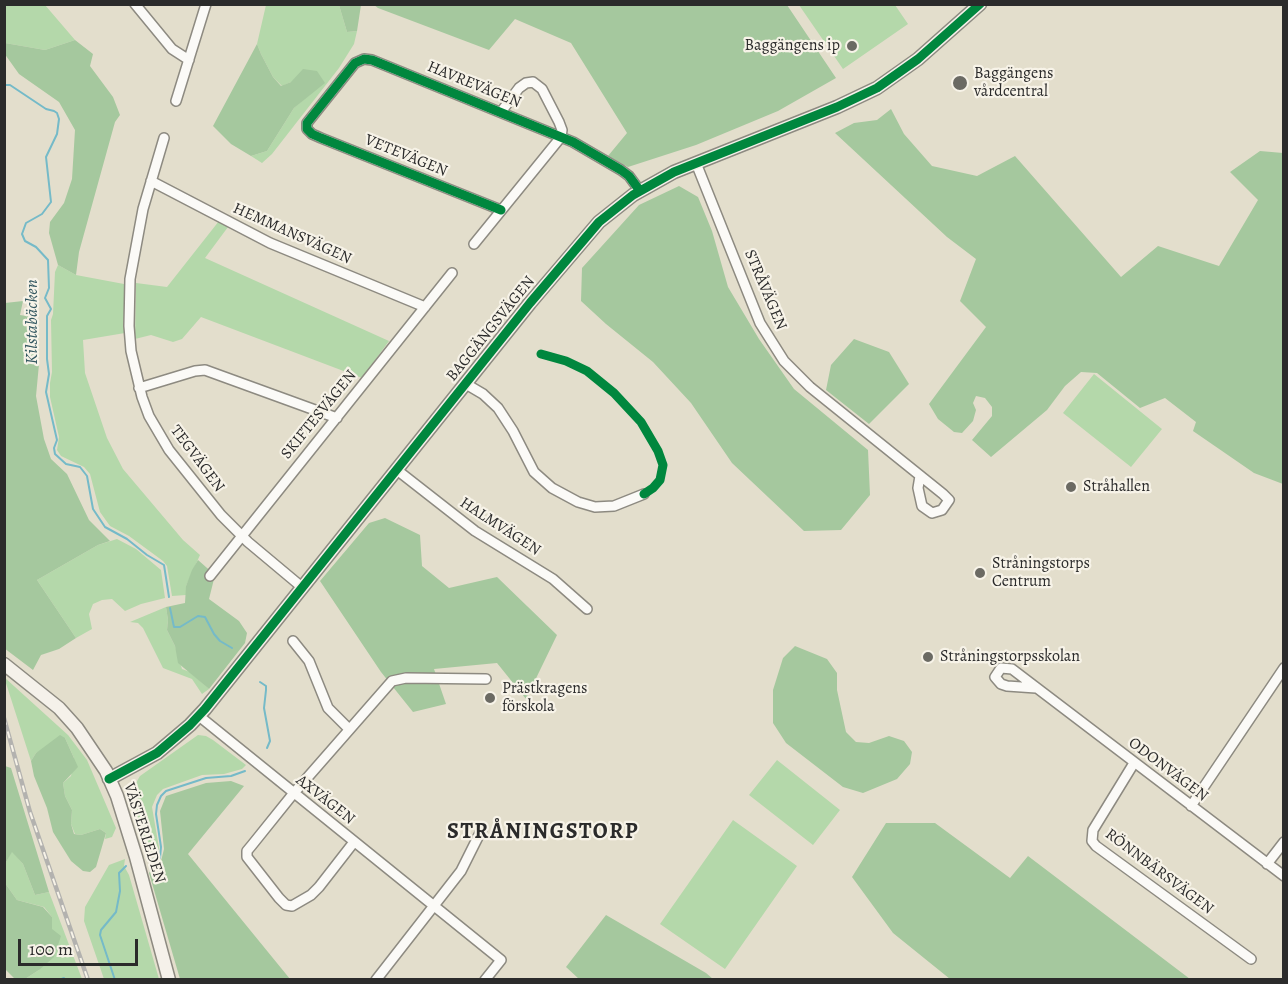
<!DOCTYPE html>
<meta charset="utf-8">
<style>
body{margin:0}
#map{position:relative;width:1288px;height:984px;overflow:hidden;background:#e3decc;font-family:Alegreya,serif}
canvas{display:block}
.frame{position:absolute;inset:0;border:6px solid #2b2b2b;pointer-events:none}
.scale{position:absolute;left:18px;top:939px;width:120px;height:27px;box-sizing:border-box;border:3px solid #2b2b2b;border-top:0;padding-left:8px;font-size:18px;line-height:21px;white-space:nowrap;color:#2b2b2b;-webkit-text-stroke:4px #f7f3e8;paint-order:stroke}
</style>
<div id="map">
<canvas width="1288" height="984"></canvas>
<div class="frame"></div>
<div class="scale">100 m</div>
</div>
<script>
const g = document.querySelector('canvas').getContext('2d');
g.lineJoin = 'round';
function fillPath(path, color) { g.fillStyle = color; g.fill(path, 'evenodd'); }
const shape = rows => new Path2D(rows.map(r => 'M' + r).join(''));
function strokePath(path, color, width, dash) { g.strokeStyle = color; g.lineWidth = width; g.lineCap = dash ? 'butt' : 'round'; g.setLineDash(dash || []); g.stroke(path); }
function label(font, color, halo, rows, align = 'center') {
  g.font = font + ' Alegreya,serif'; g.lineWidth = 4.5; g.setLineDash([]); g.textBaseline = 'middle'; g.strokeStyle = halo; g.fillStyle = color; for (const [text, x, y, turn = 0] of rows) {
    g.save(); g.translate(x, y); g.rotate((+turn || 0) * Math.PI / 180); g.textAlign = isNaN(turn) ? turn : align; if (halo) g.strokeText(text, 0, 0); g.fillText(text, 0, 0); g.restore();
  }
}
const green = shape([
 [4,5,45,5,75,40,45,50,5,43],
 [266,5,339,5,347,32,357,31,354,44,339,68,272,154,262,163,251,156,267,151,294,108,314,90,291,82,282,86,273,77,261,54,257,44],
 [799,5,895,5,908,24,843,69],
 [219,221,228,227,205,258,389,341,362,378,201,317,182,339,173,342,151,335,135,339,136,283,167,287],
 [58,265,76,275,124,284,125,333,83,340,85,373,107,438,123,469,183,540,200,555,186,586,186,595,172,596,167,566,163,561,129,536,110,526,100,512,90,474,84,467,61,456,57,450,59,437,50,397,50,383,52,372,51,320,53,314,55,272],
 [1094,374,1162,429,1131,467,1063,413],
 [117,539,136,549,161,570,165,598,141,604,125,611,112,599,102,600,93,604,89,614,92,629,76,638,37,580,98,545],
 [166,607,168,620,167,630,175,646,182,669,190,672,209,689,202,694,192,679,163,668,143,628,138,623,130,622],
 [4,677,68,735,87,760,116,828,112,837,105,839,106,833,100,829,81,835,75,834,71,824,72,810,65,796,63,783,71,776,74,758,65,738,36,753,31,761],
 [198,735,206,736,213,740,246,765,242,769,224,774,202,775,163,789,157,795,152,807,159,848,157,856,146,857,133,796,133,788,140,776],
 [777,760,840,810,813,845,749,795],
 [733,820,797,866,725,969,660,924],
 [12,851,23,864,35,895,49,892,82,979,25,979,39,970,52,929,52,917,44,907,17,900,5,883,5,864],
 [125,859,124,866,129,875,159,979,104,979,84,921,85,907,109,865]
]);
const forest = shape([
 [339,5,361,5,357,31,347,32],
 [374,5,787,5,836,78,778,111,696,145,628,167,608,156,627,133,571,43,515,19,489,50,378,8],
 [75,40,93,54,90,66,113,97,120,115,115,122,79,252,76,275,58,265,49,233,50,222,64,203,72,179,75,130,59,102,19,74,4,53,5,43,45,50],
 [257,44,261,54,273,77,281,86,291,82,303,69,317,71,325,83,294,108,267,151,251,156,231,144,213,126],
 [891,109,904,134,932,166,977,176,1015,156,1121,277,1158,246,1219,266,1258,200,1230,172,1260,151,1283,153,1283,484,1254,473,1193,431,1196,422,1165,398,1140,408,1097,373,1081,372,1065,386,1047,410,991,457,972,440,992,416,992,407,985,398,976,396,973,403,976,410,973,421,962,433,954,432,938,419,929,404,986,327,960,301,976,259,947,237,835,133,854,123,877,120],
 [679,186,698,197,712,231,728,287,759,339,794,389,868,450,870,495,841,530,804,531,732,463,691,403,653,362,606,324,581,301,582,268,639,205],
 [23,301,20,315,38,318,39,364,36,396,44,439,51,459,67,474,89,520,110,541,98,545,37,580,76,638,59,649,41,655,33,670,4,648,5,303],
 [854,339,889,352,909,384,869,424,826,390,831,365],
 [385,518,420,535,422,566,449,588,497,577,557,635,526,699,497,663,434,669,446,704,413,712,381,672,320,581,369,523],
 [198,560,215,575,209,599,239,621,247,633,245,643,209,689,178,663,175,646,167,630,168,620,166,607,185,603,186,586,192,570],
 [795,646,827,659,837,673,837,690,846,732,856,742,869,743,889,736,904,741,912,752,910,764,897,779,863,793,843,787,786,743,773,723,773,690,783,658],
 [60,735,65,738,78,767,63,783,65,796,72,810,71,824,74,834,81,835,100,829,106,833,96,867,90,872,83,871,71,861,61,845,53,832,47,808,34,776,31,761,36,753],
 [5,766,11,768,49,892,35,895,23,864,12,852,5,864],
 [231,781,244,786,188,854,290,979,180,979,149,873,154,866,161,861,164,849,160,811,166,796,206,783],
 [886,823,935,823,1010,878,1028,856,1190,979,950,979,893,933,852,877],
 [5,883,17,900,43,907,52,917,52,929,61,936,54,957,39,970,25,979,15,979,5,969],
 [606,915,706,973,713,979,579,979,566,967]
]);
const stream = shape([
 [4,85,10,85,46,109,54,111,57,113,59,119,57,134,46,157,51,202,42,214,26,223,22,234,25,241,36,247,48,260,49,288,45,298,51,309,47,316,47,359,49,374,46,392,57,440,54,448,55,454,66,464,80,467,87,476,93,509,105,527,127,539,147,555,164,565,169,597],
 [170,608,174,627,180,627,198,616,205,617,214,634,220,641,232,648],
 [260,682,266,686,266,690,264,708,270,741,267,748],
 [150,860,160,858,161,847,156,814,157,805,161,796,166,791,206,778,231,776,245,771],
 [59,980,64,978],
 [115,980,100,935,101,930,116,912,120,891,119,873,126,866]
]);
const street = shape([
 [135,4,172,49,189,60],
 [176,101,206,4],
 [164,138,143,209,130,279,129,326,131,351,142,397,149,416,169,450,221,515,248,542,303,588],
 [696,163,760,323,784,361,810,387,943,494,949,500,942,510,932,513,922,506,918,488,920,476],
 [151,181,270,243,425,307],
 [501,210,321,138,312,134,307,129,307,123,355,63,364,59,372,60,573,142,621,170,629,176,640,191],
 [474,244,561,137,562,130,559,122,542,89,533,82,526,83,519,88,501,112],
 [466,384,483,394,498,408,513,431,534,472,552,488,578,502,595,507,614,506,644,494],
 [139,388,195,371,205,370,337,418],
 [397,470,475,531,553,579,587,609],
 [210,576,452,273],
 [293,641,309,661,328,708,349,729],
 [1036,688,1007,686,1001,684,995,677,1001,668,1012,669,1284,876],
 [199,716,501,960,485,980],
 [1134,763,1093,830,1092,841,1096,846,1251,959],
 [1191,806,1284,668],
 [354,842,319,887,311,895,292,906,286,905,279,898,247,857,247,851,252,845,293,794,392,681,406,678,486,679],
 [1267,864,1284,842],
 [376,980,461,871,482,829]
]);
const secondary = shape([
 [4,664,59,708,77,728,106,771,117,796,136,857,169,980],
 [109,779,157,753,190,725,205,709,530,303,599,222,633,195,674,172,837,107,877,88,918,59,980,4]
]);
const rail = shape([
 [4,718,30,812,88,980]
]);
const cycleway = shape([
 [501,210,321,138,312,134,307,129,307,123,355,63,364,59,372,60,573,142,621,170,629,176,640,191],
 [541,354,566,361,587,371,614,393,641,422,658,451,663,465,660,480,653,488,644,494],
 [109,779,157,753,190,725,205,709,530,303,599,222,633,195,674,172,837,107,877,88,918,59,980,4]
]);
const markers = [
 [852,46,6,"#6b6a63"],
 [960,83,8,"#6b6a63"],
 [1071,487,6,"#6b6a63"],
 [980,573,6,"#6b6a63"],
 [928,657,6,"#6b6a63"],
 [490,698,6,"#6b6a63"]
];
const poiNames = [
 ["Baggängens ip",840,46,"right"],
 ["Baggängens",974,74],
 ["vårdcentral",974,92],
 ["Stråhallen",1083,487],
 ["Stråningstorps",992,564],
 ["Centrum",992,582],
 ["Stråningstorpsskolan",940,657],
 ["Prästkragens",502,689],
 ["förskola",502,707]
];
const streetNames = [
 ["HAVREVÄGEN",474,85,22],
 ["VETEVÄGEN",406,156,22],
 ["HEMMANSVÄGEN",292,234,24],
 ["STRÅVÄGEN",765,290,67],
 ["BAGGÄNGSVÄGEN",491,329,-51],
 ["SKIFTESVÄGEN",319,415,-51],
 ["TEGVÄGEN",197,459,53],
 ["HALMVÄGEN",500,527,33],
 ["ODONVÄGEN",1168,770,37],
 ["AXVÄGEN",325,800,38],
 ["VÄSTERLEDEN",144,833,72],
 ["RÖNNBÄRSVÄGEN",1159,872,37]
];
const waterNames = [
 ["Kilstabäcken",33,322,-90]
];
const districtNames = [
 ["STRÅNINGSTORP",543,833]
];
fillPath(green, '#b4d8aa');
fillPath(forest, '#a5c89e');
strokePath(stream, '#75bac8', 2);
strokePath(street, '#8d8a81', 12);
strokePath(secondary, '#8d8a81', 15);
strokePath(street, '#fbfaf7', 9);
strokePath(secondary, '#f5f1ea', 12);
strokePath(rail, '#b3b2af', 4.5);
strokePath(rail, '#f7f3e8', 2, [7]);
strokePath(cycleway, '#00873e', 9);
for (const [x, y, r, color] of markers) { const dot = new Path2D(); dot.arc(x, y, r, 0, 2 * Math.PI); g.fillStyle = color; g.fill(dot); strokePath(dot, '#f7f3e8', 2); }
label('16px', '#2b2b2b', '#f7f3e8', poiNames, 'left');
label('16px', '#2b2b2b', '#f7f3e8', streetNames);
label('italic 18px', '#345861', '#f7f3e8', waterNames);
g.letterSpacing = '1.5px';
label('bold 22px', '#2b2b2b', '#f7f3e8', districtNames);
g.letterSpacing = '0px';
</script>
